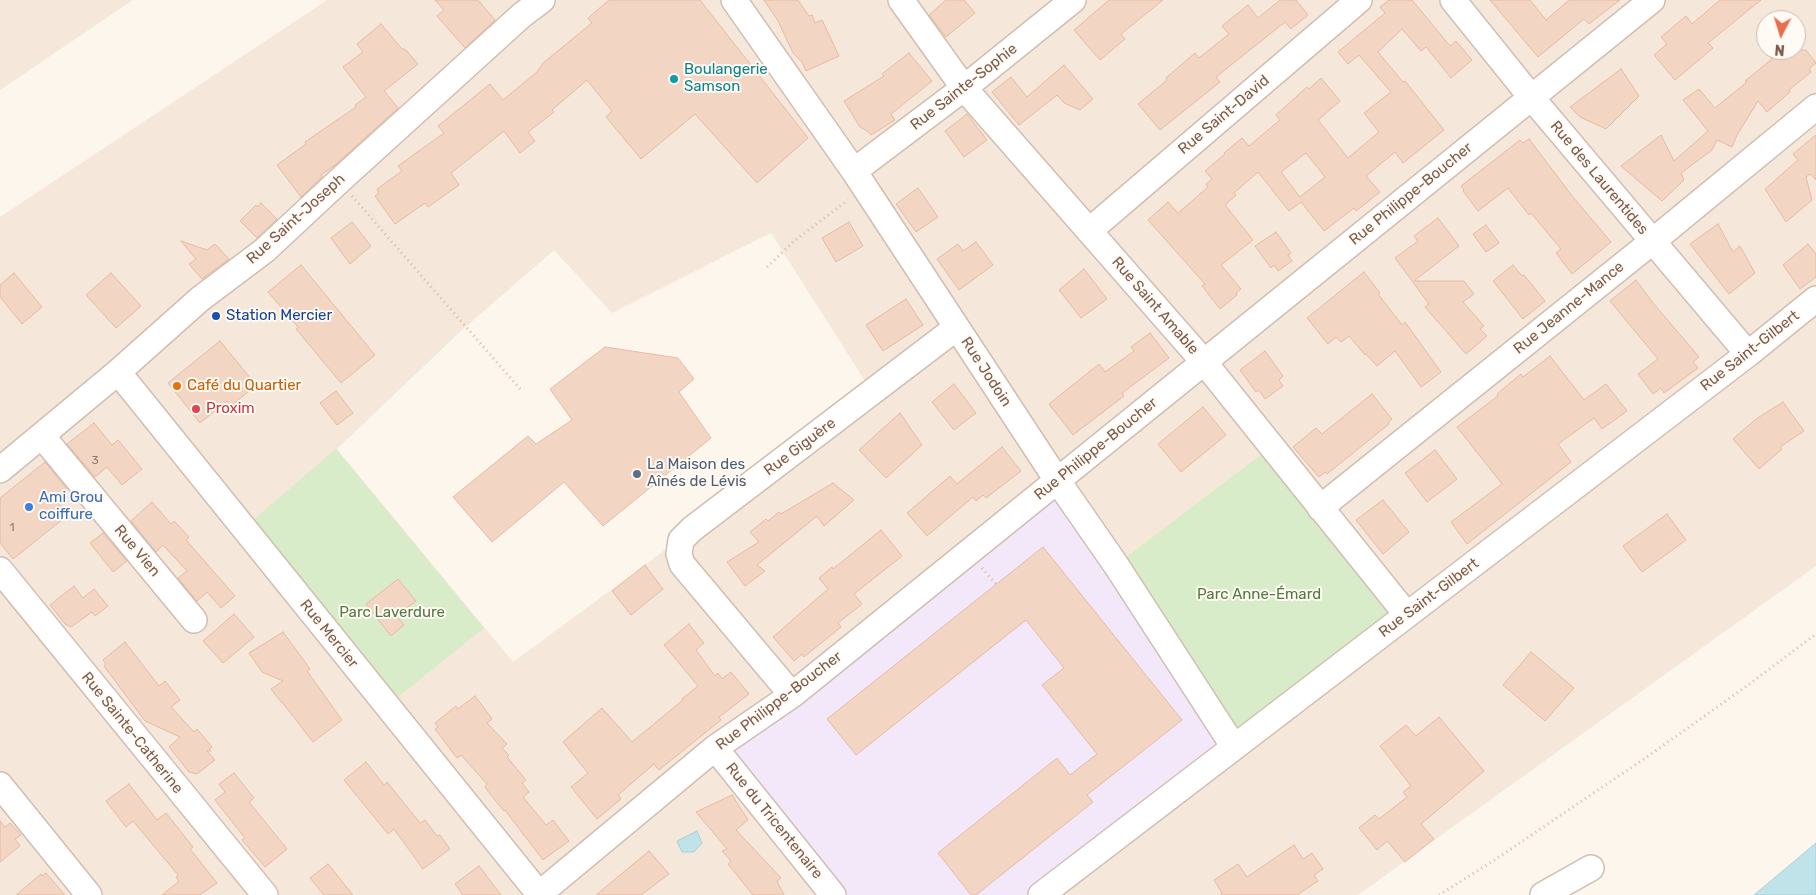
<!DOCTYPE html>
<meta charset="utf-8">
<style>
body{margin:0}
#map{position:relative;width:1816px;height:895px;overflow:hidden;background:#fdf6ec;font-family:Rubik,sans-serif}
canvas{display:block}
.north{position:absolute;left:1756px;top:10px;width:50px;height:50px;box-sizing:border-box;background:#fffaf3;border:1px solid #cabbb1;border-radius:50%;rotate:185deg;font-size:14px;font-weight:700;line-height:20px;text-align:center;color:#7a5c4d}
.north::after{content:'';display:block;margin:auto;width:18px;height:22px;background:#e76f51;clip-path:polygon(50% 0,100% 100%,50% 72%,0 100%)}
</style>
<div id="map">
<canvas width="1816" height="895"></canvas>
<div class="north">N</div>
</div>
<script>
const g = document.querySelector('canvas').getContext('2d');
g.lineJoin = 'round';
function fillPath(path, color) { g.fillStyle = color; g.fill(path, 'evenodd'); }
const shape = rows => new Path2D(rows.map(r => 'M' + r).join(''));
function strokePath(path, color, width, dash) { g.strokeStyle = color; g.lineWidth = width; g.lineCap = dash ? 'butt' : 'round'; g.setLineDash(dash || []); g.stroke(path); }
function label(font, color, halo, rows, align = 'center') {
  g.font = font + ' Rubik,sans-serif'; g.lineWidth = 4; g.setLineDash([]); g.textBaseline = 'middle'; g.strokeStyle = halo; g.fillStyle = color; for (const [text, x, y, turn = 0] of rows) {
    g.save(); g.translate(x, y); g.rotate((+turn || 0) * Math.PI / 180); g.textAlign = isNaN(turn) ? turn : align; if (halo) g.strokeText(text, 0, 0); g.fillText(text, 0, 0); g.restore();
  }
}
const residential = shape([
 [0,0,133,0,0,90],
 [327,0,1816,0,1816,566,1358,895,0,895,0,217],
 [1766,20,1796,20,1796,50,1766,50],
 [771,233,872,392,645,565,513,662,337,449,461,331,554,250,612,313]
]);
const education = shape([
 [1057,480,1234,747,1041,895,833,895,715,748]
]);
const green = shape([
 [1271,447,1407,615,1234,747,1116,565],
 [336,449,484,628,387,706,244,528]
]);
const water = shape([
 [697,831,702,843,694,852,682,852,677,841,697,831],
 [1816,843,1816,895,1754,895,1816,843]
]);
const building = shape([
 [435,0,478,0,495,20,465,48,437,16,444,10,435,0],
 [609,0,700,0,808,138,757,183,695,114,641,159,606,117,612,111,587,80,552,110,554,112,528,132,535,141,520,153,504,131,451,173,459,185,428,207,425,203,395,224,375,196,379,193,377,189,402,171,398,166,444,133,438,126,490,84,503,100,537,72,543,63,592,23,588,18,609,0],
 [764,0,798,0,809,16,812,15,815,23,822,20,839,56,806,71,802,62,793,53,778,21,764,0],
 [946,0,964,0,975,13,946,37,929,15,946,0],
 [1109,0,1163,0,1121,34,1125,39,1100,60,1074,30,1109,0],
 [1280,0,1296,0,1308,15,1291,29,1285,22,1216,77,1220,82,1160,130,1138,104,1167,80,1166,78,1195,53,1199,58,1229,34,1222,26,1248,5,1258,18,1280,0],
 [1389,0,1412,0,1450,46,1456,41,1472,60,1451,78,1426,47,1421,51,1402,29,1378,52,1403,82,1405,81,1444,130,1403,163,1395,152,1366,176,1380,192,1356,211,1354,208,1324,231,1301,202,1289,211,1258,172,1234,193,1236,195,1225,205,1253,240,1221,265,1241,289,1236,293,1237,295,1220,309,1202,286,1205,284,1148,220,1168,202,1178,213,1208,187,1206,184,1212,179,1205,171,1225,154,1224,153,1242,138,1249,146,1280,120,1276,115,1307,87,1309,89,1321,78,1340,101,1318,120,1348,158,1379,132,1364,113,1391,92,1359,55,1348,64,1338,52,1385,13,1380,7,1389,0],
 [1306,153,1325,177,1300,197,1281,172,1306,153],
 [1490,0,1530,0,1546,20,1569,0,1620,0,1589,24,1584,19,1538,57,1490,0],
 [1720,0,1761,0,1708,43,1713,48,1675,80,1654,55,1667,44,1661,37,1686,16,1692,24,1720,0],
 [381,24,402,49,405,49,418,64,384,91,398,108,335,165,321,175,322,177,301,197,277,165,306,144,305,142,356,107,355,105,366,97,343,67,363,52,357,44,381,24],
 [1764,50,1806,50,1816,63,1809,69,1811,72,1789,90,1790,92,1767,112,1758,101,1737,135,1732,147,1717,140,1712,150,1681,173,1684,180,1662,201,1621,166,1661,135,1674,161,1708,131,1683,100,1699,89,1715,108,1747,82,1745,81,1772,59,1764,50],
 [909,53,932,81,891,114,895,120,871,135,867,131,860,127,844,101,884,76,882,74,909,53],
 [1064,65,1093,99,1080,110,1064,103,1057,95,1019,125,992,92,1011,77,1027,97,1064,65],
 [1621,69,1639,96,1606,129,1580,117,1570,107,1621,69],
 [967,114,987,140,964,157,945,131,967,114],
 [1816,135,1816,180,1810,174,1806,177,1812,200,1786,222,1765,189,1798,160,1793,154,1816,135],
 [1529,139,1573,197,1611,242,1572,274,1556,253,1561,249,1531,213,1529,215,1508,188,1478,211,1463,191,1464,190,1461,186,1520,140,1523,143,1529,139],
 [918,188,938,217,916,232,896,204,918,188],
 [261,203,277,219,257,238,240,221,256,205,258,207,261,203],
 [1438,218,1459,246,1414,281,1464,281,1474,294,1463,302,1484,326,1480,329,1487,336,1466,354,1425,307,1429,304,1395,258,1418,241,1414,236,1438,218],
 [352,222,371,246,350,264,331,238,352,222],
 [849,222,863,246,836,262,822,238,849,222],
 [1718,224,1733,252,1740,246,1755,273,1729,294,1690,244,1718,224],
 [1486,225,1499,243,1486,252,1473,234,1486,225],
 [1276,232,1291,253,1288,255,1292,261,1278,271,1274,265,1271,268,1255,246,1276,232],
 [181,241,207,250,215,244,229,259,202,279,189,264,196,259,181,241],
 [976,242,993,265,959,290,937,259,958,244,963,251,976,242],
 [1808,244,1816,254,1816,277,1800,289,1783,265,1808,244],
 [301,265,375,355,341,383,296,329,298,327,268,292,301,265],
 [1513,265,1522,276,1524,275,1545,301,1523,319,1493,281,1513,265],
 [1084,269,1107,299,1081,318,1059,290,1084,269],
 [1364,272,1380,293,1378,294,1402,325,1405,322,1441,372,1421,387,1395,351,1377,366,1366,354,1365,355,1349,336,1341,342,1336,337,1328,344,1307,318,1364,272],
 [14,273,42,307,22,324,0,297,0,285,14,273],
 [111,273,141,306,116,328,86,295,111,273],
 [1636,280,1653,303,1699,357,1693,362,1698,368,1664,393,1661,388,1653,394,1638,374,1658,359,1610,301,1636,280],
 [906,299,923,325,883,351,866,325,906,299],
 [1150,333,1169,358,1122,393,1124,396,1073,435,1049,404,1099,364,1105,372,1134,351,1131,347,1150,333],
 [220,341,256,385,231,406,227,401,200,423,168,383,220,341],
 [605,347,678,358,694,379,679,392,711,438,603,526,564,482,492,542,453,497,528,436,536,444,572,420,550,389,605,347],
 [1265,351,1283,376,1279,380,1283,386,1265,399,1259,390,1256,392,1240,370,1265,351],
 [1550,356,1584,400,1606,384,1627,411,1602,429,1594,418,1558,444,1571,462,1467,544,1451,522,1502,484,1457,427,1498,396,1497,394,1521,374,1523,377,1550,356],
 [954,384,976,413,954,430,932,402,954,384],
 [336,391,353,413,337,425,320,403,336,391],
 [1372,394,1392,419,1388,423,1389,424,1327,474,1325,472,1319,477,1293,447,1316,428,1322,434,1372,394],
 [1783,402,1804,431,1780,447,1782,449,1759,469,1733,439,1756,419,1783,402],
 [1203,407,1226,435,1181,472,1158,444,1203,407],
 [900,413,922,445,886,478,859,450,900,413],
 [94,423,112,445,118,440,142,469,122,485,107,467,95,477,67,444,94,423],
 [1002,447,1021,471,986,498,983,495,976,501,973,497,927,536,907,513,950,476,957,484,1002,447],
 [1435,450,1457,479,1427,502,1405,473,1435,450],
 [45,462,67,489,55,499,68,515,13,559,0,543,0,498,45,462],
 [833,483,854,500,824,526,817,516,757,565,765,571,745,586,727,562,759,542,750,532,766,519,768,521,779,512,781,514,833,483],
 [1383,500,1409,532,1383,554,1356,520,1383,500],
 [152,502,171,524,174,521,189,537,186,540,235,596,221,608,207,592,197,601,178,578,187,571,163,545,156,552,131,521,152,502],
 [1667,514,1686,540,1642,572,1623,546,1667,514],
 [881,530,902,556,854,594,862,604,838,623,841,627,804,657,802,654,794,661,773,637,828,589,819,578,832,567,833,569,881,530],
 [103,533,127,561,113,572,90,543,103,533],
 [1043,547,1182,720,1087,795,1093,802,976,895,971,895,938,853,1057,758,1070,775,1097,754,1042,685,1064,668,1026,620,856,755,827,719,1043,547],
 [645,565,663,589,631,615,612,591,645,565],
 [398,579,416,601,396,616,404,625,391,636,366,604,398,579],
 [74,586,83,598,94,589,108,606,95,616,92,612,71,627,65,624,50,605,74,586],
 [234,614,254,637,223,663,203,641,234,614],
 [689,624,704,643,696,650,715,676,718,673,722,679,731,672,749,694,719,717,721,720,659,770,654,764,618,795,621,799,597,819,571,787,588,773,563,742,602,708,632,742,683,700,682,699,698,686,664,645,689,624],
 [283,632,310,669,307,671,342,720,313,742,282,702,281,702,271,689,283,681,262,672,249,653,283,632],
 [125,642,159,686,165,681,180,700,171,707,194,732,197,729,212,747,209,749,211,751,207,751,215,760,197,774,189,772,169,747,180,737,145,721,104,666,106,664,103,660,125,642],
 [1531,652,1574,688,1545,721,1503,685,1531,652],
 [475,696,492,719,487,723,507,744,502,748,509,755,507,757,526,780,522,783,529,792,523,797,546,825,553,820,569,841,543,860,505,810,504,811,490,794,485,787,487,784,461,755,457,758,435,729,438,727,435,723,456,706,458,709,475,696],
 [1439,717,1484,771,1421,824,1434,839,1405,862,1387,841,1377,850,1359,828,1375,815,1379,819,1407,797,1403,792,1411,786,1380,746,1406,725,1416,736,1439,717],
 [366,762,384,785,387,782,420,823,425,820,437,836,440,835,450,849,423,869,394,829,388,834,344,780,366,762],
 [234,773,254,798,249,802,287,849,265,867,242,840,245,838,215,800,225,792,219,784,234,773],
 [129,784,157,820,166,813,193,847,190,849,217,883,200,895,162,895,179,881,176,877,178,875,133,821,126,827,106,801,129,784],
 [732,795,748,820,736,830,781,878,777,881,784,895,753,895,728,864,731,861,722,851,727,849,696,812,732,795],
 [0,821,5,827,10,823,21,835,15,839,20,846,0,862,0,821],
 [1294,845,1303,859,1312,853,1323,869,1314,875,1318,881,1297,895,1220,895,1222,893,1214,880,1238,864,1247,877,1294,845],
 [649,851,669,874,641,895,596,895,649,851],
 [328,864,353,895,324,895,310,878,328,864],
 [479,866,501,895,463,895,455,884,479,866],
 [46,873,65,895,16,895,41,874,42,876,46,873]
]);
const path = shape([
 [352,196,521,390],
 [767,267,793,242,848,200],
 [982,568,996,584],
 [1439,895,1493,861,1644,759,1751,683,1816,634]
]);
const minor = shape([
 [734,0,854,171,1057,480,1116,565,1234,747],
 [901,0,964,88,1204,362,1407,615],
 [1453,0,1531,97,1748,354],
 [854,171,964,88,1073,0],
 [1089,231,1359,0],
 [118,372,540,895],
 [42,436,194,620],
 [0,470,118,372,200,299,265,250,339,181,522,15,542,0],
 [1320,508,1653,241,1816,107],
 [0,570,265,895],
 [792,695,682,564,679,554,681,540,692,529,956,328],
 [715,748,833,895],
 [0,785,89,895],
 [538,895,715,748,792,695,1652,0],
 [1041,895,1748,354,1816,299],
 [1543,895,1591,868]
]);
const markers = [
 [674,79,5,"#0f9aa8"],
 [216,316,5,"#1a4fb4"],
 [177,386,5,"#e8710a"],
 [196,409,5,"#e0444e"],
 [637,474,5,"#5c6f8a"],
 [29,507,5,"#3f7fe0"]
];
const numberNames = [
 ["3",95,461],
 ["1",12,528]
];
const cultureNames = [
 ["Boulangerie",684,70],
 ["Samson",684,87]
];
const streetNames = [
 ["Rue Sainte-Sophie",964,87,-38],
 ["Rue Saint-David",1224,115,-40],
 ["Rue des Laurentides",1599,178,50],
 ["Rue Philippe-Boucher",1411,194,-39],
 ["Rue Saint-Joseph",296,219,-42],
 ["Rue Saint Amable",1155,306,49],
 ["Rue Jeanne-Mance",1569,308,-39],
 ["Rue Saint-Gilbert",1750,351,-38],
 ["Rue Jodoin",986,372,57],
 ["Rue Giguère",800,447,-37],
 ["Rue Philippe-Boucher",1096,449,-39],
 ["Rue Vien",137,551,50],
 ["Rue Saint-Gilbert",1429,598,-37],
 ["Rue Mercier",329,634,51],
 ["Rue Philippe-Boucher",779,701,-37],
 ["Rue Sainte-Catherine",132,733,51],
 ["Rue du Tricentenaire",774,821,51]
];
const transitNames = [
 ["Station Mercier",226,316]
];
const foodNames = [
 ["Café du Quartier",187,386]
];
const healthNames = [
 ["Proxim",206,409]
];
const serviceNames = [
 ["La Maison des",647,465],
 ["Aînés de Lévis",647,482]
];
const shopNames = [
 ["Ami Grou",39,498],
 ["coiffure",39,515]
];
const parkNames = [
 ["Parc Anne-Émard",1259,595],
 ["Parc Laverdure",392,613]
];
fillPath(residential, '#f5e8da');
fillPath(education, '#f3e8fa');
fillPath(green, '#d8ecc9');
fillPath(water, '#bfe3e8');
strokePath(water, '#a5d3da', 1);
fillPath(building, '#f3d5c3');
strokePath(building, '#e6bba3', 1);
strokePath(minor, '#d1beb0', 28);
strokePath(path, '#d9b8a5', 3, [1, 4]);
strokePath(minor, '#fff', 25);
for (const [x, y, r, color] of markers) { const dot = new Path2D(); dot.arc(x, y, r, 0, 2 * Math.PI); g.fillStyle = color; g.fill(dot); strokePath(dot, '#fffaf3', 2); }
label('12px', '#987a6a', null, numberNames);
label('15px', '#0d838f', '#fffaf3', cultureNames, 'left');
label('15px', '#7a5c4d', '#fffaf3', streetNames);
label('15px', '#164399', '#fffaf3', transitNames, 'left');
label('15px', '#c56008', '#fffaf3', foodNames, 'left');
label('15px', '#be3a42', '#fffaf3', healthNames, 'left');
label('15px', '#4e5e75', '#fffaf3', serviceNames, 'left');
label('15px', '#366cbe', '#fffaf3', shopNames, 'left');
label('15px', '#537a41', '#fffaf3', parkNames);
</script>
